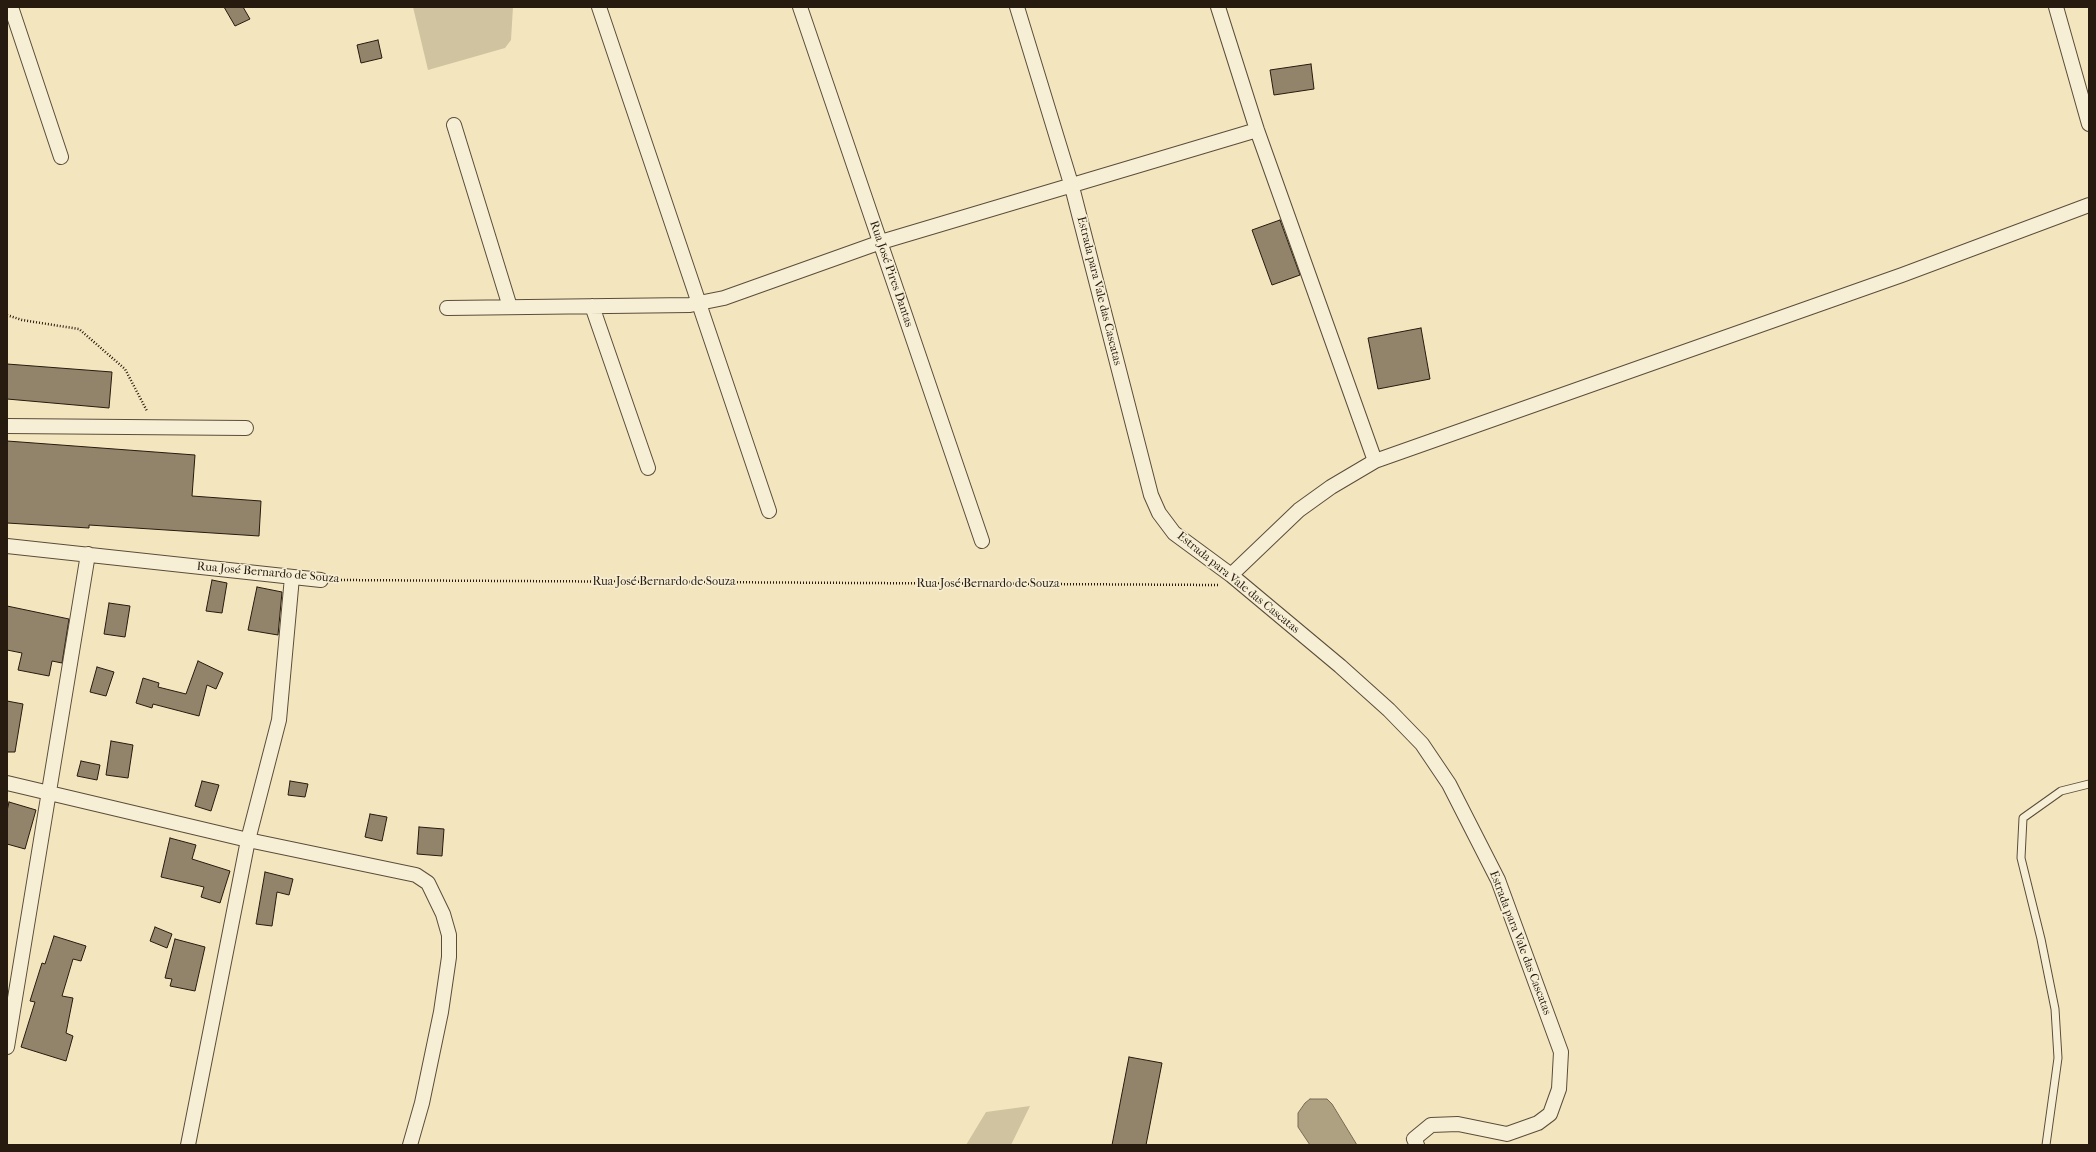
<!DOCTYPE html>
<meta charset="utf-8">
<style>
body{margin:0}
#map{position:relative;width:2096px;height:1152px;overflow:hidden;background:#f3e6be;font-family:"IM FELL French Canon",serif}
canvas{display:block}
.frame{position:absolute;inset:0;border:8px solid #271a0f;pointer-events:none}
</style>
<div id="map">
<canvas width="2096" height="1152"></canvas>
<div class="frame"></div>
</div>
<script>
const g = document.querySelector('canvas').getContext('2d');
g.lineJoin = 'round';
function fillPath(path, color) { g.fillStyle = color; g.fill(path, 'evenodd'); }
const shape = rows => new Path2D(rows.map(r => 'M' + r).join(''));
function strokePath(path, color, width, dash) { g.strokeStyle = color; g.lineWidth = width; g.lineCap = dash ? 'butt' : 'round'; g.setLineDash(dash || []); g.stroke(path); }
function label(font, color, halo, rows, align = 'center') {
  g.font = font + ' "IM FELL French Canon",serif'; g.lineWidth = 3; g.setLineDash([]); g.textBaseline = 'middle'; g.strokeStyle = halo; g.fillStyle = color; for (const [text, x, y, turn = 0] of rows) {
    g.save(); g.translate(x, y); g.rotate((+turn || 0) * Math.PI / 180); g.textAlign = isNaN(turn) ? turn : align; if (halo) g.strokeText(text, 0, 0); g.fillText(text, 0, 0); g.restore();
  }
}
const green = shape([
 [413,7,513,7,511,40,505,48,428,70],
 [1030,1106,1011,1145,966,1145,986,1112]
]);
const water = shape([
 [1310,1099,1327,1099,1332,1104,1357,1145,1310,1145,1298,1127,1298,1113,1305,1103,1310,1099]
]);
const building = shape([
 [224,7,243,7,250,19,235,26,224,7],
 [378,40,382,58,361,63,357,45,378,40],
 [1311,64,1314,89,1274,95,1270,70,1311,64],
 [1280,220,1300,275,1272,285,1252,230,1280,220],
 [1421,328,1430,379,1378,389,1368,338,1421,328],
 [7,364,112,372,109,408,7,399,7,364],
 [7,441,195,455,192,496,261,501,259,536,89,525,89,528,7,523,7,441],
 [212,580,227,583,222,613,206,611,212,580],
 [257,587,282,592,278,635,248,630,257,587],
 [109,603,130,606,125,637,104,634,109,603],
 [7,606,69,619,62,663,52,661,49,676,18,670,22,653,7,650,7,606],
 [198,661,223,673,216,689,207,685,199,716,153,704,152,708,136,703,143,678,159,683,158,687,186,694,198,661],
 [97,667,114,672,106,696,90,692,97,667],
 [7,701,23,704,15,752,7,752,7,701],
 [111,741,133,745,128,778,106,775,111,741],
 [81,761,100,765,97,780,77,776,81,761],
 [202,781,219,785,211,811,195,806,202,781],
 [290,781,308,784,305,797,288,795,290,781],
 [9,802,36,810,25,849,7,844,7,811,9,802],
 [370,814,387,817,382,841,365,837,370,814],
 [419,827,444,829,442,856,417,854,419,827],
 [170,838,196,845,192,859,230,871,220,903,201,897,204,887,161,877,170,838],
 [265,872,293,879,289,895,277,892,272,926,256,924,265,872],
 [155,927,172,934,167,948,150,941,155,927],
 [54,936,86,946,81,961,73,959,62,996,73,998,66,1033,73,1036,66,1061,21,1047,35,1002,30,1001,42,963,45,964,54,936],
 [175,939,205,947,195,991,170,986,172,979,165,978,175,939],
 [1129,1057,1162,1063,1146,1145,1112,1145,1129,1057]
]);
const path = shape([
 [7,315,22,320,79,329,125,369,147,411],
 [335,580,1218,585]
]);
const lane = shape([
 [2046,1145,2058,1058,2055,1009,2041,939,2021,858,2023,818,2061,791,2089,784]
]);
const street = shape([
 [11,7,61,157],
 [599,7,769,511],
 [800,7,982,541],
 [1017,7,1072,187,1151,495,1159,513,1174,533,1231,575,1340,666,1389,710,1422,744,1449,784,1498,880,1561,1052,1559,1089,1550,1114,1538,1123,1507,1134,1458,1124,1431,1125,1414,1139,1417,1145],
 [1218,7,1257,130,1375,461],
 [2056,7,2089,124],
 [454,125,510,307],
 [592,306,648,468],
 [447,308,690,305,699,303,724,298,881,242,1257,130],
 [7,426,246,428],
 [7,546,321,580],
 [1231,575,1299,510,1331,487,1375,461,1902,275,2089,205],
 [7,783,248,840,416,875,428,883,443,914,449,935,449,957,441,1012,422,1103,410,1145],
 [7,1047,88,554],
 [188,1145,248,840,279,720,292,577]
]);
const streetNames = [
 ["Rua José Pires Dantas",891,274,71],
 ["Estrada para Vale das Cascatas",1099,291,76],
 ["Rua José Bernardo de Souza",268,573,5],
 ["Rua José Bernardo de Souza",664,582],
 ["Estrada para Vale das Cascatas",1238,583,39],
 ["Rua José Bernardo de Souza",988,584],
 ["Estrada para Vale das Cascatas",1520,943,69]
];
fillPath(green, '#d0c3a0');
fillPath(water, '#aea182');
strokePath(water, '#786b54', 1);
fillPath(building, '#91846a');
strokePath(building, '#271a0f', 1);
strokePath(lane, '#5a4d3b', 9);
strokePath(street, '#5a4d3b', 16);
strokePath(path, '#271a0f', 2.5, [1, 2]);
strokePath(lane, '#f7efd5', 7);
strokePath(street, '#f7efd5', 14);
label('12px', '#271a0f', '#f7efd5', streetNames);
</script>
